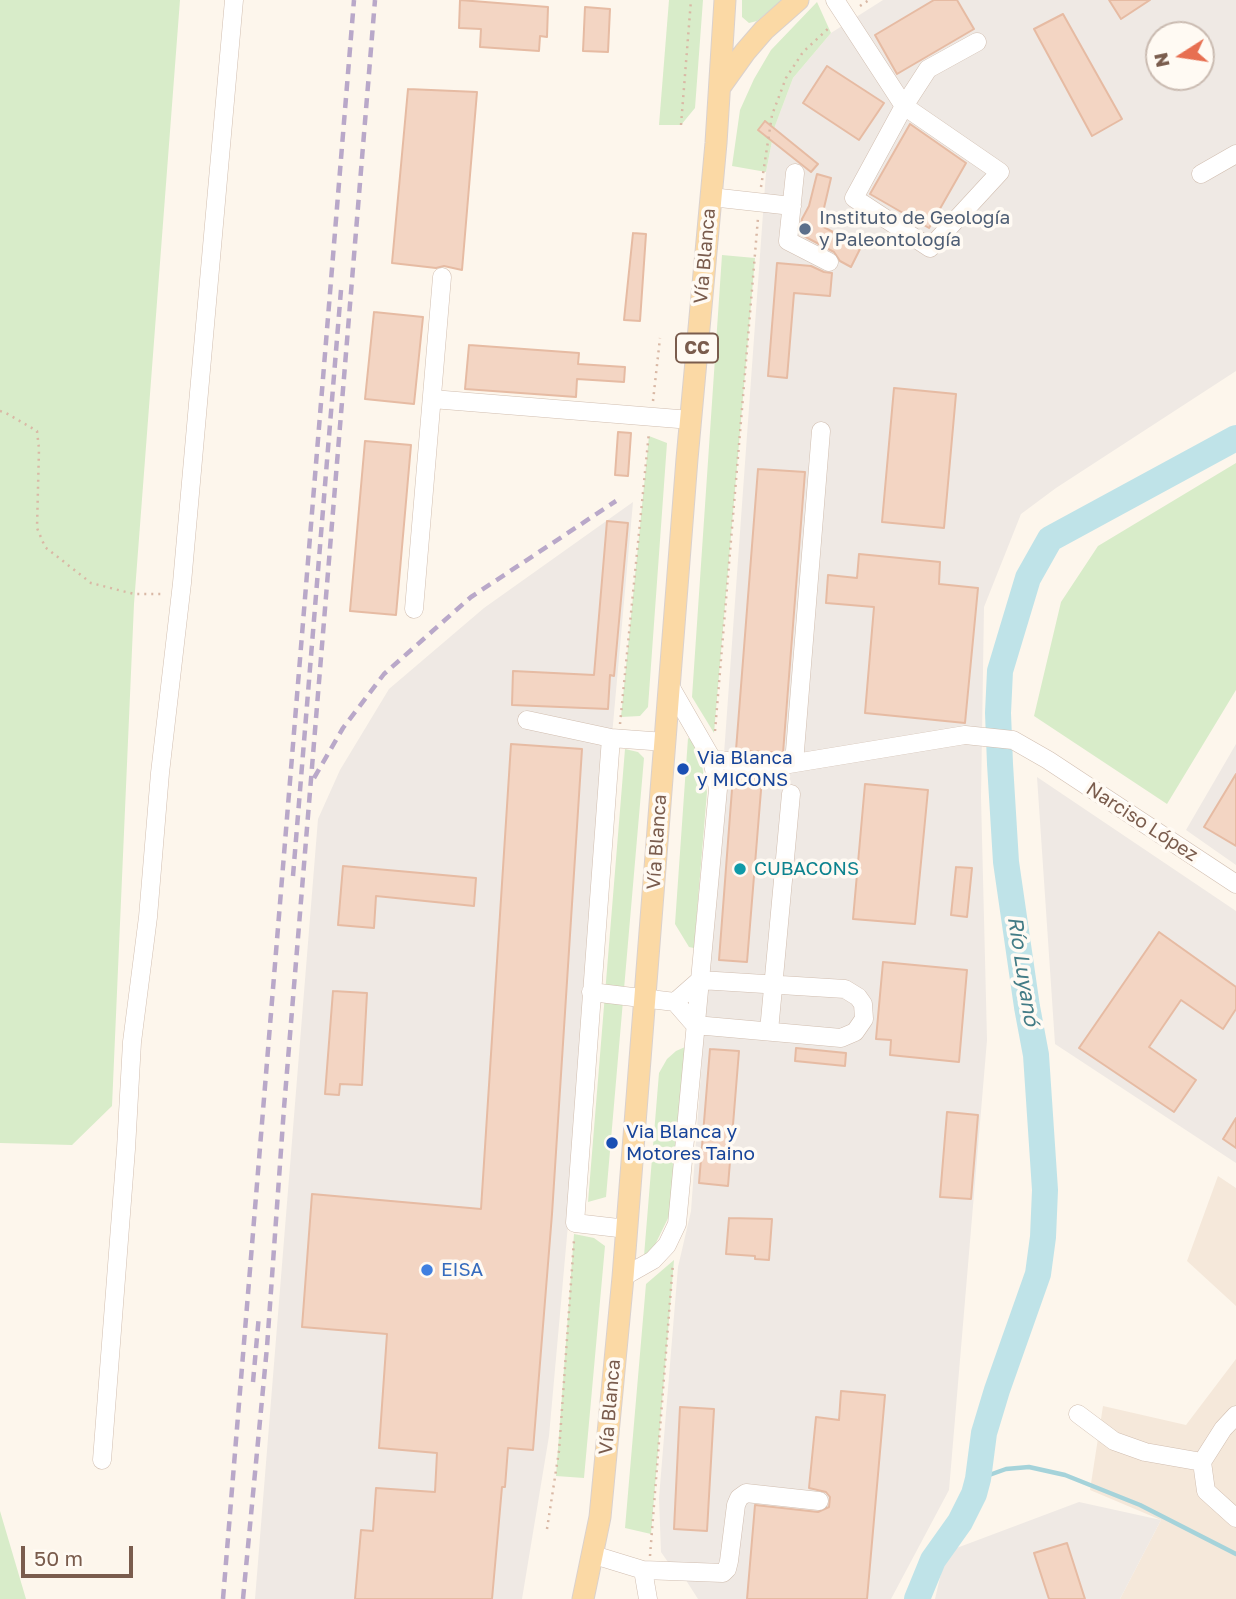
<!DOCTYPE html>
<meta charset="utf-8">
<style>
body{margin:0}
#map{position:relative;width:1236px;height:1599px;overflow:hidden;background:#fdf6ec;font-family:"Golos Text",sans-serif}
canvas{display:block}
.north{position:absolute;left:1145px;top:21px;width:70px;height:70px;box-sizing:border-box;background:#fffaf3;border:2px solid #cabbb1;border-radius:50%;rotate:258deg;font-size:19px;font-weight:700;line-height:28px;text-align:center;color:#7a5c4d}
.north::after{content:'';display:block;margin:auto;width:24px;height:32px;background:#e76f51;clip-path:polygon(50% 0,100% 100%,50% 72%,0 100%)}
.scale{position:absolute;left:21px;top:1546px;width:112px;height:32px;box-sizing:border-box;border:4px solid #7a5c4d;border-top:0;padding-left:9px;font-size:21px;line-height:24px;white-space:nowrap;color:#7a5c4d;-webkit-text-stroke:5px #fffaf3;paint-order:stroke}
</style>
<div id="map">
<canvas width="1236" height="1599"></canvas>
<div class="north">N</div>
<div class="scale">50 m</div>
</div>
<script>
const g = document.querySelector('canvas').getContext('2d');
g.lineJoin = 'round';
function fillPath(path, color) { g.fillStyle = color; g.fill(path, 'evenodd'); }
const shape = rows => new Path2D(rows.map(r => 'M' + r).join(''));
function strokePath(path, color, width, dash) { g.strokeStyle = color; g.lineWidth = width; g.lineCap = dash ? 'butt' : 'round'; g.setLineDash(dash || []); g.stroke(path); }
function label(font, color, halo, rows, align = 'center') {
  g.font = font + ' "Golos Text",sans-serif'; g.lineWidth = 7; g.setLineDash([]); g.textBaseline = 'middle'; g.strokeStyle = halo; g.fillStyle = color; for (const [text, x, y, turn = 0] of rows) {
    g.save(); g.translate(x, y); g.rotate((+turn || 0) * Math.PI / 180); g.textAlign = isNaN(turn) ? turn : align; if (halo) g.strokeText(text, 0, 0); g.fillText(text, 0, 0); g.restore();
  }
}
const residential = shape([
 [1218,1176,1236,1188,1236,1306,1187,1261],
 [1236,1359,1236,1599,1120,1599,1161,1520,1090,1490,1103,1406,1186,1425]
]);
const industrial = shape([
 [883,0,1236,0,1236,371,1056,488,1021,514,984,607,981,797,987,1040,949,1490,891,1599,698,1599,682,1574,670,1565,661,1552,659,1498,678,1267,691,1211,766,172,775,126,793,78,831,33],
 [1159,35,1201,35,1201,77,1159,77],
 [633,502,549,1436,522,1599,255,1599,318,819,340,770,389,689,484,608],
 [1236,744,1236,865,1186,830],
 [1037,777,1236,911,1236,1163,1055,1044],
 [1079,1502,1161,1520,1120,1599,935,1599,946,1552]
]);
const green = shape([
 [0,0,180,0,134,604,112,1106,72,1145,0,1143],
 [669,0,703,0,695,108,681,125,659,125],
 [742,0,782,0,757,21,749,23,742,17],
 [817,2,831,33,793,78,775,126,766,172,732,166,740,110,754,79,771,50],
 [722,255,755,258,714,733,692,697],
 [649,436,667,443,648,707,640,716,621,717],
 [1236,463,1236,690,1167,804,1034,716,1061,602,1098,546],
 [688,738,693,741,700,755,707,792,694,948,689,947,675,924],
 [625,749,638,752,644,758,606,1197,588,1202],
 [685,1047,671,1212,654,1247,644,1256,659,1073,667,1059,676,1051],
 [574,1234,594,1238,605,1246,584,1478,556,1476],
 [674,1260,651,1534,625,1528,646,1284],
 [0,1511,26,1599,0,1599]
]);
const stream = shape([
 [978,1479,1006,1469,1029,1467,1065,1475,1140,1505,1236,1554]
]);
const river = shape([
 [917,1599,933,1560,960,1522,974,1494,978,1479,984,1433,997,1390,1038,1274,1043,1237,1045,1190,1036,1055,1027,1007,1006,862,1000,764,998,713,1000,671,1028,578,1050,539,1236,438]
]);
const building = shape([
 [460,0,548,7,547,37,540,36,539,51,480,47,481,29,459,28,460,0],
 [934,0,957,0,974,29,897,74,875,35,934,0],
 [1109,0,1150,0,1121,19,1109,0],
 [585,7,610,9,608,52,583,51,585,7],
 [1063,14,1122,119,1092,136,1034,29,1063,14],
 [827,66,884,103,859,140,803,103,827,66],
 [408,89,477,92,462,270,444,266,436,268,392,263,408,89],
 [765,121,818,164,811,172,758,130,765,121],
 [910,124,966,163,929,228,870,194,910,124],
 [817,174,831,178,820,225,861,247,851,267,840,261,834,252,800,234,802,219,809,206,817,174],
 [633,233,646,234,640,321,624,320,633,233],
 [777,263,811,266,824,272,832,273,830,296,794,293,787,378,768,376,777,263],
 [374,312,423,317,414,404,365,399,374,312],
 [469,345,579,353,578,364,625,367,624,382,577,379,576,397,465,389,469,345],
 [894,388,956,394,944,528,882,522,894,388],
 [618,432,631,433,628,476,615,475,618,432],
 [365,441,411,445,396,615,350,611,365,441],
 [758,469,805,472,783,753,736,750,758,469],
 [607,521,628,523,614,676,610,675,608,709,512,705,513,671,594,675,607,521],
 [859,554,940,562,939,584,978,588,965,723,865,713,874,607,826,603,828,575,857,578,859,554],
 [511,744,582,749,552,1214,533,1450,508,1448,505,1487,502,1487,492,1599,355,1599,361,1530,373,1531,376,1488,435,1492,437,1453,379,1448,387,1334,302,1327,312,1194,481,1209,511,744],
 [1236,774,1236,846,1204,827,1236,774],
 [733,776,762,778,747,962,719,960,733,776],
 [865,784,928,790,915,924,853,919,865,784],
 [343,866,476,878,474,906,376,896,374,928,338,925,343,866],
 [956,867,972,868,967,917,951,915,956,867],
 [1159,932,1236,987,1236,1009,1223,1029,1181,1000,1149,1047,1196,1080,1174,1112,1079,1048,1159,932],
 [883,962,967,970,959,1062,890,1055,891,1040,876,1039,883,962],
 [333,991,367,993,362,1085,340,1084,339,1095,325,1094,333,991],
 [796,1048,846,1053,845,1066,795,1061,796,1048],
 [710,1049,739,1051,728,1186,699,1183,710,1049],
 [947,1112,978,1115,971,1199,940,1197,947,1112],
 [1236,1118,1236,1148,1223,1139,1236,1118],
 [729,1218,772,1219,769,1260,755,1259,755,1256,726,1254,729,1218],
 [841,1391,885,1395,867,1599,747,1599,755,1505,818,1512,829,1507,830,1497,826,1492,809,1488,816,1417,839,1420,841,1391],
 [680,1407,714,1409,707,1531,674,1529,680,1407],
 [1067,1543,1085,1599,1049,1599,1034,1553,1067,1543]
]);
const path = shape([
 [860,6,869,0],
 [681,125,691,0],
 [761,187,772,115,786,78,803,52,831,26],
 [653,401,660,338],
 [0,411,6,413,37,431,39,449,37,528,45,547,91,583,134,594,165,594],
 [620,724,649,432],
 [715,731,758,218],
 [547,1529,559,1451,574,1240],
 [650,1556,673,1263]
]);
const minor = shape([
 [835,0,904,106,1000,172,930,248,854,198,904,106,928,69,977,42],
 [795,173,788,241,829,262],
 [1201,174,1236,154],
 [711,197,792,206],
 [432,399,691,420],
 [414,609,442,277],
 [527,720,611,738,665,742],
 [611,738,575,1223,627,1229],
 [712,759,771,767,965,735,1013,740,1048,760,1236,884],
 [794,763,821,431],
 [700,980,845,989,858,997,863,1004,864,1019,855,1032,841,1038,695,1025,675,1002,700,980],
 [591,992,675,1002],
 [769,1031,791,794],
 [623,1277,653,1260,667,1245,677,1224,718,789,712,759,670,686],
 [1078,1414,1114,1441,1145,1452,1202,1462],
 [1236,1415,1223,1429,1202,1462,1206,1491,1236,1518],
 [102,1460,126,1149,132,1042,148,917,160,773,182,583,234,0],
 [594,1555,643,1570,648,1599],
 [643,1570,723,1573,727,1569,729,1561,736,1505,739,1498,746,1493,819,1501]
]);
const major = shape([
 [720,87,745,52,764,30,798,0],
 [583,1599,600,1517,623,1277,687,459,716,143,725,0]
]);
const rail = shape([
 [314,778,343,728,384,674,471,597,616,501],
 [293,876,341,290],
 [253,1382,259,1315],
 [223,1599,354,0],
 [243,1599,267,1347,284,1108,375,0]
]);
const markers = [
 [805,229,7,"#5c6f8a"],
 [683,769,7,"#1a4fb4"],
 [740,869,7,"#0f9aa8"],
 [612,1143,7,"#1a4fb4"],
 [427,1270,7,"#3f7fe0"]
];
const shields = [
 [697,348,42]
];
const shieldNames = [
 ["CC",697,348]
];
const serviceNames = [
 ["Instituto de Geología",819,218],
 ["y Paleontología",819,240]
];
const streetNames = [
 ["Vía Blanca",705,256,-85],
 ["Narciso López",1142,822,33],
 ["Vía Blanca",657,842,-86],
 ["Vía Blanca",610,1407,-85]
];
const transitNames = [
 ["Via Blanca",697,758],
 ["y MICONS",697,780],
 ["Via Blanca y",626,1132],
 ["Motores Taino",626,1154]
];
const cultureNames = [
 ["CUBACONS",754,869]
];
const shopNames = [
 ["EISA",441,1270]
];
const waterNames = [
 ["Río Luyanó",1023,971,81]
];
fillPath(residential, '#f5e8da');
fillPath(industrial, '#efe9e4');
fillPath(green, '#d8ecc9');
strokePath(stream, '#a5d3da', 4.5);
strokePath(river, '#bfe3e8', 26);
fillPath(building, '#f3d5c3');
strokePath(building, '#e6bba3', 2);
strokePath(minor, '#d1beb0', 19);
strokePath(major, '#dad1cd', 23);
strokePath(path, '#d9b8a5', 2.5, [2, 5]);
strokePath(minor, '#fff', 18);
strokePath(major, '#fbd9a5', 21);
strokePath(rail, '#b9a8c9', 4.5, [10, 7]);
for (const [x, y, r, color] of markers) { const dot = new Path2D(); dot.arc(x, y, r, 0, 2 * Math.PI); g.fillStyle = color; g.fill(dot); strokePath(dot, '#fffaf3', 2.5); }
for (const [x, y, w] of shields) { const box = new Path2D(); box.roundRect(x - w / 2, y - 14.5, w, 29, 5); g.fillStyle = '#fffaf3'; g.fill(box); strokePath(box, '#7a5c4d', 2); }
label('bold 18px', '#7a5c4d', null, shieldNames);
label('19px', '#4e5e75', '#fffaf3', serviceNames, 'left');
label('19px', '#7a5c4d', '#fffaf3', streetNames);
label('19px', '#164399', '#fffaf3', transitNames, 'left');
label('19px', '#0d838f', '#fffaf3', cultureNames, 'left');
label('19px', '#366cbe', '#fffaf3', shopNames, 'left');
label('italic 21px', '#437c86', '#fffaf3', waterNames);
</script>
